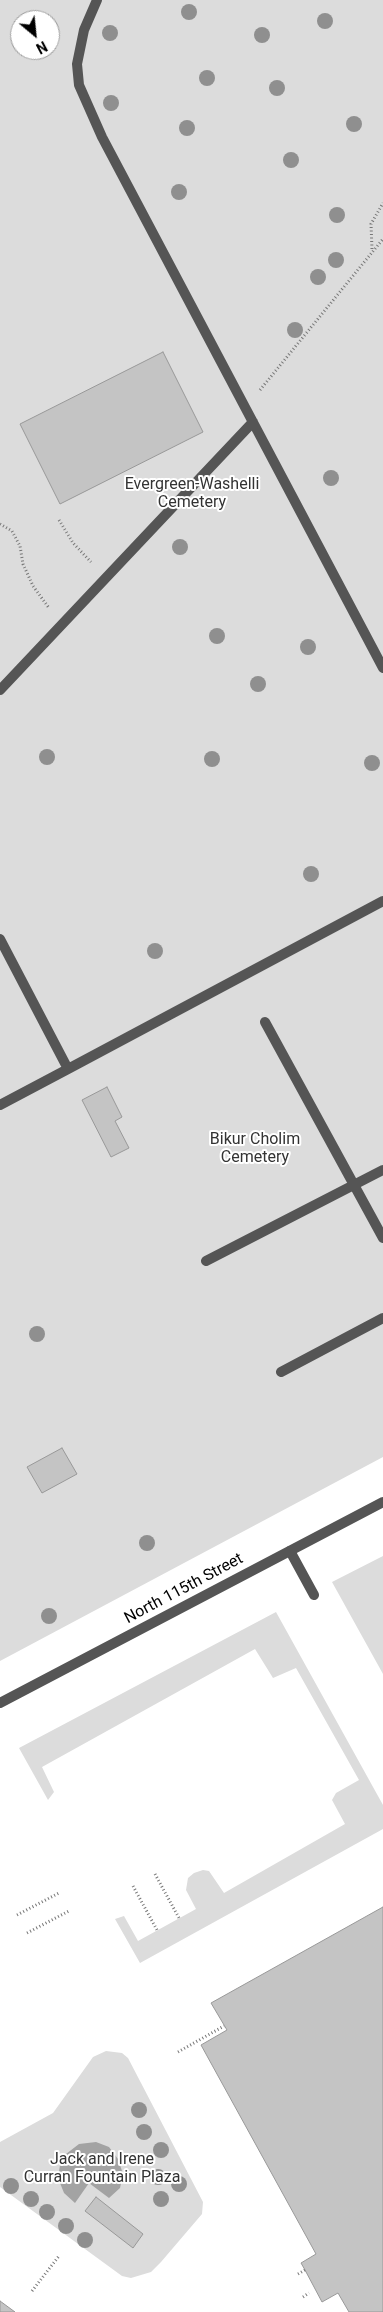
<!DOCTYPE html>
<style>
body{margin:0}
#map{position:relative;width:383px;height:2312px;overflow:hidden;background:#fff;font-family:Roboto,sans-serif}
canvas{display:block}
.north{position:absolute;left:10px;top:10px;width:50px;height:50px;box-sizing:border-box;background:#fff;border:1px solid #999;border-radius:50%;rotate:152deg;font-size:14px;font-weight:700;line-height:20px;text-align:center;color:#000}
.north::after{content:'';display:block;margin:auto;width:18px;height:22px;background:#000;clip-path:polygon(50% 0,100% 100%,50% 72%,0 100%)}
</style>
<div id="map">
<canvas width="383" height="2312"></canvas>
<div class="north">N</div>
</div>
<script>
const g = document.querySelector('canvas').getContext('2d');
g.lineJoin = 'round';
function fillPath(path, color) { g.fillStyle = color; g.fill(path, 'evenodd'); }
const shape = rows => new Path2D(rows.map(r => 'M' + r).join(''));
function strokePath(path, color, width, dash) { g.strokeStyle = color; g.lineWidth = width; g.lineCap = dash ? 'butt' : 'round'; g.setLineDash(dash || []); g.stroke(path); }
function label(font, color, halo, rows, align = 'center') {
  g.font = font + ' Roboto,sans-serif'; g.lineWidth = 4; g.setLineDash([]); g.textBaseline = 'middle'; g.strokeStyle = halo; g.fillStyle = color; for (const [text, x, y, turn = 0] of rows) {
    g.save(); g.translate(x, y); g.rotate((+turn || 0) * Math.PI / 180); g.textAlign = isNaN(turn) ? turn : align; if (halo) g.strokeText(text, 0, 0); g.fillText(text, 0, 0); g.restore();
  }
}
const green = shape([
 [0,0,383,0,383,1457,0,1661],
 [20,20,50,20,50,50,20,50],
 [383,1556,383,1674,332,1582],
 [276,1612,383,1805,383,1829,140,1963,115,1919,124,1916,138,1941,196,1909,186,1890,188,1878,194,1873,203,1870,209,1871,224,1893,345,1824,332,1800,336,1793,359,1780,296,1668,273,1678,255,1649,42,1767,54,1792,48,1800,19,1748],
 [106,2051,122,2053,128,2058,203,2202,202,2214,161,2262,151,2272,131,2278,122,2276,0,2187,0,2142,53,2113,93,2057]
]);
const water = shape([
 [96,2142,109,2147,118,2159,123,2174,120,2188,109,2198,89,2183,75,2203,64,2193,58,2178,60,2165,66,2154,79,2144]
]);
const building = shape([
 [163,352,203,432,60,504,20,424,163,352],
 [107,1087,122,1117,115,1121,129,1148,111,1157,82,1100,107,1087],
 [62,1448,77,1474,42,1493,27,1467,62,1448],
 [383,1907,383,2312,349,2312,338,2293,322,2302,305,2270,301,2263,316,2254,201,2045,227,2030,211,2003,383,1907],
 [96,2197,143,2234,133,2248,85,2211,96,2197],
 [0,2301,15,2312,0,2312,0,2301]
]);
const path = shape([
 [372,249,371,224,383,203],
 [260,390,383,239],
 [59,520,73,543,91,562],
 [0,524,12,531,20,546,23,564,33,586,49,608],
 [155,1874,179,1918],
 [133,1886,157,1930],
 [17,1915,59,1893],
 [27,1933,69,1911],
 [178,2052,224,2026],
 [298,2274,305,2270],
 [32,2291,59,2256],
 [303,2297,309,2293]
]);
const service = shape([
 [97,0,84,30,77,64,79,85,102,137,383,668],
 [0,690,253,422],
 [0,939,68,1069,0,1105],
 [265,1022,383,1238],
 [68,1069,383,901],
 [206,1261,383,1170],
 [281,1372,383,1318],
 [290,1551,314,1595]
]);
const tertiary = shape([
 [0,1703,383,1502]
]);
const trees = [
 [189,12],
 [325,21],
 [110,33],
 [262,35],
 [207,78],
 [277,88],
 [111,103],
 [354,124],
 [187,128],
 [291,160],
 [179,192],
 [337,215],
 [336,260],
 [318,277],
 [295,330],
 [331,478],
 [180,547],
 [217,636],
 [308,647],
 [258,684],
 [47,757],
 [212,759],
 [372,763],
 [311,874],
 [155,951],
 [37,1334],
 [147,1543],
 [49,1616],
 [139,2110],
 [144,2132],
 [161,2150],
 [158,2177],
 [179,2184],
 [11,2186],
 [31,2199],
 [161,2199],
 [47,2212],
 [66,2226],
 [85,2240]
];
const parkNames = [
 ["Evergreen-Washelli",192,485],
 ["Cemetery",192,503],
 ["Bikur Cholim",255,1140],
 ["Cemetery",255,1158],
 ["Jack and Irene",102,2160],
 ["Curran Fountain Plaza",102,2178]
];
const streetNames = [
 ["North 115th Street",184,1589,-28]
];
fillPath(green, '#dcdcdc');
fillPath(water, '#a3a3a3');
fillPath(building, '#c4c4c4');
strokePath(building, '#999', 1);
strokePath(path, '#777', 3, [1, 2.5]);
strokePath(service, '#555', 10);
strokePath(tertiary, '#555', 10);
g.fillStyle = '#8f8f8f';
for (const [x, y] of trees) { g.beginPath(); g.arc(x, y, 8, 0, 2 * Math.PI); g.fill(); }
label('16px', '#333', '#fff', parkNames);
label('16px', '#000', '#fff', streetNames);
</script>
